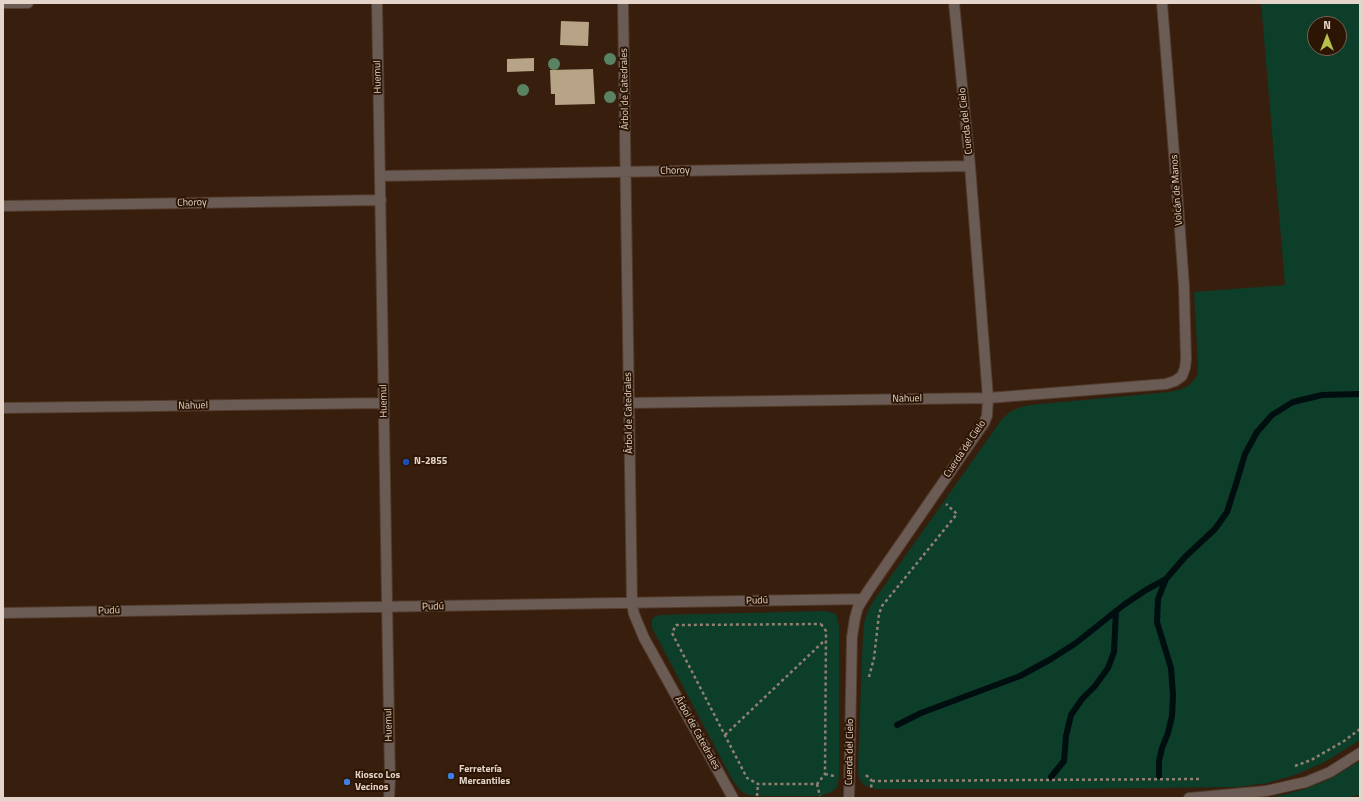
<!DOCTYPE html>
<meta charset="utf-8">
<style>
body{margin:0}
#map{position:relative;width:1363px;height:801px;overflow:hidden;background:#371e0d;font-family:"Titillium Web",sans-serif}
canvas{display:block}
.frame{position:absolute;inset:0;border:4px solid #e4d4c9;pointer-events:none}
.north{position:absolute;left:1307px;top:16px;width:40px;height:40px;box-sizing:border-box;background:#2d1504;border:1px solid #766153;border-radius:50%;rotate:0deg;font-size:11px;font-weight:700;line-height:16px;text-align:center;color:#e4d4c9}
.north::after{content:'';display:block;margin:auto;width:14px;height:18px;background:#b4c24a;clip-path:polygon(50% 0,100% 100%,50% 72%,0 100%)}
</style>
<div id="map">
<canvas width="1363" height="801"></canvas>
<div class="frame"></div>
<div class="north">N</div>
</div>
<script>
const g = document.querySelector('canvas').getContext('2d');
g.lineJoin = 'round';
function fillPath(path, color) { g.fillStyle = color; g.fill(path, 'evenodd'); }
const shape = rows => new Path2D(rows.map(r => 'M' + r).join(''));
function strokePath(path, color, width, dash) { g.strokeStyle = color; g.lineWidth = width; g.lineCap = dash ? 'butt' : 'round'; g.setLineDash(dash || []); g.stroke(path); }
function label(font, color, halo, rows, align = 'center') {
  g.font = font + ' "Titillium Web",sans-serif'; g.lineWidth = 4; g.setLineDash([]); g.textBaseline = 'middle'; g.strokeStyle = halo; g.fillStyle = color; for (const [text, x, y, turn = 0] of rows) {
    g.save(); g.translate(x, y); g.rotate((+turn || 0) * Math.PI / 180); g.textAlign = isNaN(turn) ? turn : align; if (halo) g.strokeText(text, 0, 0); g.fillText(text, 0, 0); g.restore();
  }
}
const green = shape([
 [1261,3,1360,3,1360,740,1323,763,1295,775,1267,783,1238,787,1051,789,876,789,866,786,862,783,859,778,858,768,863,633,864,623,867,613,872,603,1002,419,1010,412,1018,408,1029,405,1169,392,1179,390,1188,386,1194,380,1198,373,1198,365,1194,292,1285,285],
 [1315,24,1339,24,1339,48,1315,48],
 [825,611,834,613,837,616,839,626,839,777,837,787,832,792,820,796,757,796,748,795,742,792,733,781,652,628,652,620,654,617,660,615],
 [1360,761,1360,795,1344,798,1267,798,1287,794,1308,788,1330,779]
]);
const stream = shape([
 [897,725,921,713,1020,676,1051,659,1076,643,1125,604,1146,590,1166,579],
 [1159,776,1159,761,1162,748,1168,733,1172,716,1173,695,1171,668,1157,622,1158,599,1166,579,1185,557,1215,529,1227,512,1236,484,1245,454,1257,432,1272,415,1293,402,1322,395,1360,394],
 [1051,777,1064,761,1066,736,1071,715,1082,699,1095,686,1108,668,1114,652,1116,611]
]);
const building = shape([
 [561,21,589,22,588,46,560,45],
 [534,58,534,71,507,72,507,59],
 [593,69,595,104,555,105,555,94,551,94,550,70]
]);
const path = shape([
 [821,624,826,631,825,774,817,784,758,784,747,778,672,633,676,625,821,624],
 [869,677,874,658,879,614,882,606,957,514,946,504],
 [725,735,825,640],
 [1295,766,1311,760,1344,741,1360,729],
 [825,774,834,776],
 [866,775,872,781,871,788],
 [872,781,1199,779],
 [817,784,820,796],
 [757,796,758,784]
]);
const minor = shape([
 [3,3,28,3],
 [377,3,390,780,389,798],
 [623,3,632,604,634,614,644,638,733,798],
 [380,176,970,166],
 [3,206,381,200],
 [629,403,988,398,1166,384,1175,381,1182,376,1185,368,1186,359,1184,286,1178,204,1162,3],
 [3,408,384,403],
 [3,613,863,599],
 [849,798,852,637,855,618,858,607,868,591,984,423,987,416,988,398,970,166,954,3],
 [1189,798,1266,791,1306,782,1330,772,1360,753]
]);
const trees = [
 [610,59],
 [554,64],
 [523,90],
 [610,97]
];
const markers = [
 [406,462,4,"#1a4fb4"],
 [451,776,4,"#3f7fe0"],
 [347,782,4,"#3f7fe0"]
];
const streetNames = [
 ["Huemul",378,77,-91],
 ["Árbol de Catedrales",625,89,-91],
 ["Cuerda del Cielo",966,121,-96],
 ["Choroy",675,171,-1],
 ["Volcán de Manos",1177,190,-94],
 ["Choroy",192,203,-1],
 ["Nahuel",907,399,-1],
 ["Huemul",384,401,-91],
 ["Nahuel",193,406,-1],
 ["Árbol de Catedrales",629,413,-91],
 ["Cuerda del Cielo",965,449,-56],
 ["Pudú",757,601,-1],
 ["Pudú",433,607,-1],
 ["Pudú",109,611,-1],
 ["Huemul",389,725,-91],
 ["Árbol de Catedrales",697,733,61],
 ["Cuerda del Cielo",850,752,-89]
];
const poiNames = [
 ["N-2855",414,462],
 ["Ferretería",459,770],
 ["Mercantiles",459,782],
 ["Kiosco Los",355,776],
 ["Vecinos",355,788]
];
fillPath(green, '#0c3e2a');
strokePath(stream, '#000e10', 6);
fillPath(building, '#b7a486');
strokePath(minor, '#533b2b', 12);
strokePath(path, '#948073', 2.5, [3, 3]);
strokePath(minor, '#6a5b55', 10);
g.fillStyle = '#5a8363';
for (const [x, y] of trees) { g.beginPath(); g.arc(x, y, 6, 0, 2 * Math.PI); g.fill(); }
for (const [x, y, r, color] of markers) { const dot = new Path2D(); dot.arc(x, y, r, 0, 2 * Math.PI); g.fillStyle = color; g.fill(dot); strokePath(dot, '#2d1504', 1.5); }
label('10px', '#e4d4c9', '#2d1504', streetNames);
label('bold 10px', '#e4d4c9', '#2d1504', poiNames, 'left');
</script>
